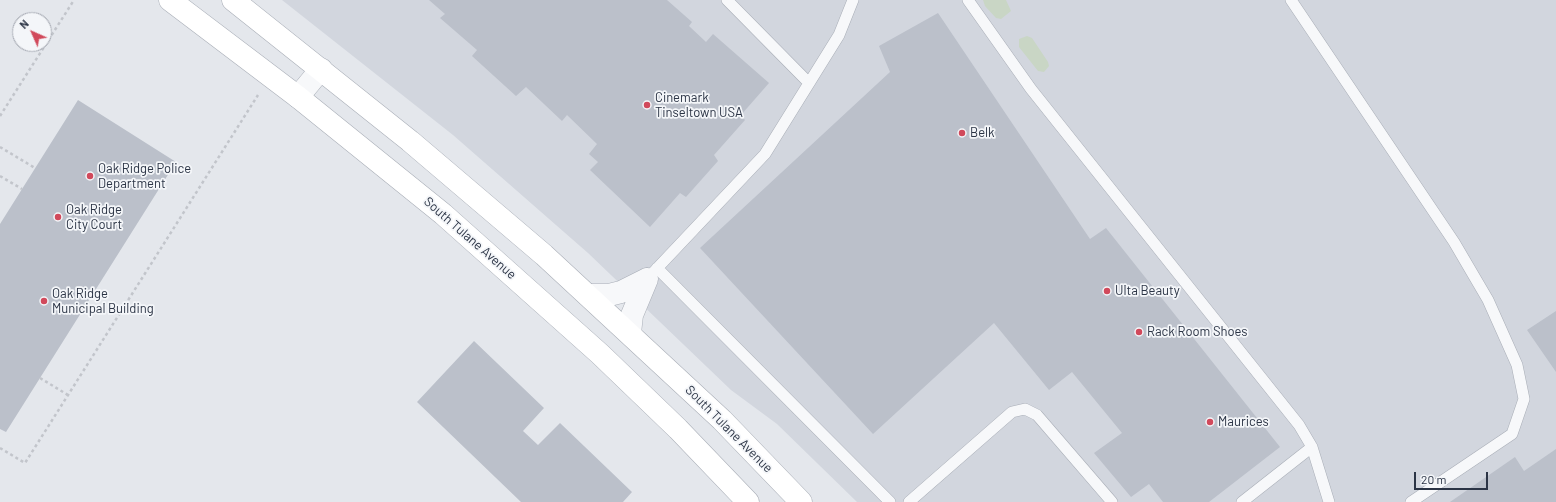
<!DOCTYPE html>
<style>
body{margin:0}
#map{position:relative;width:1556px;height:502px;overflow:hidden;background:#e4e7ec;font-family:Barlow,sans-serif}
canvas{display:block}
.north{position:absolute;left:12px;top:12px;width:40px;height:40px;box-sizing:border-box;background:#f4f6f9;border:1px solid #a4a8b1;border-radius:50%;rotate:315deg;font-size:11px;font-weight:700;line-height:16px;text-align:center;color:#2b3445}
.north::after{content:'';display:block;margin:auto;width:14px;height:18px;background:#d1495b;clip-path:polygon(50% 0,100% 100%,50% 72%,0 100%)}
.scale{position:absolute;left:1414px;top:472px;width:74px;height:18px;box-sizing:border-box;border:2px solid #2b3445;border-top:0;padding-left:5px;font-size:12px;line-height:14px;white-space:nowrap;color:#2b3445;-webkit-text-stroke:3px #f4f6f9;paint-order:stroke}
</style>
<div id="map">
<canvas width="1556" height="502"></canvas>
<div class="north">N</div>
<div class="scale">20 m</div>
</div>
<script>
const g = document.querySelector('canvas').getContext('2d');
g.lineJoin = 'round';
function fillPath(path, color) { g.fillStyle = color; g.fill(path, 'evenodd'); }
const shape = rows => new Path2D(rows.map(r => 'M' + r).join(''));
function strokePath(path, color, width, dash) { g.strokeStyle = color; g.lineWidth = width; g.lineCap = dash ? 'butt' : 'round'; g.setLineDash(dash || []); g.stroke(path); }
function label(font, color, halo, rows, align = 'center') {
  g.font = font + ' Barlow,sans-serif'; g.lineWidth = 3.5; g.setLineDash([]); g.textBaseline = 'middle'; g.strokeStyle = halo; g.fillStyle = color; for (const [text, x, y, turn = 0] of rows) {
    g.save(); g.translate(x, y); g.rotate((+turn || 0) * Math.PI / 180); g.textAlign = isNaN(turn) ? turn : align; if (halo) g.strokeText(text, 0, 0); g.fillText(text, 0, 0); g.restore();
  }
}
const built = shape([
 [282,0,1556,0,1556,502,857,502,777,424,731,390,588,253,453,135]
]);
const green = shape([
 [983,0,1006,0,1011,11,1001,19,996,18,985,6],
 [1027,36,1032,38,1048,62,1049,66,1044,72,1038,71,1019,47,1019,39]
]);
const building = shape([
 [429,0,667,0,692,22,689,26,706,42,713,34,769,83,741,115,745,120,714,155,718,161,686,197,680,193,650,227,590,170,598,162,589,154,597,144,567,115,562,121,526,87,516,96,472,56,477,50,440,18,445,14],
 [938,13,1090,239,1106,228,1280,447,1209,502,1163,502,1149,484,1131,497,1094,453,1122,433,1072,372,1049,390,994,323,873,434,700,248,890,72,879,46],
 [78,100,176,162,6,432,0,429,0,224],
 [1556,311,1556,372,1527,330],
 [474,341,544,408,523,431,538,445,560,423,632,492,623,502,521,502,417,402],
 [1556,449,1556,502,1450,502,1515,457,1524,471]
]);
const path = shape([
 [0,116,74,0],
 [0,147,35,168],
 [0,176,22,189],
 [40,378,68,395],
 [0,448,25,463,258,95]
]);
const service = shape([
 [727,0,808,82],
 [968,0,1031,89,1299,425,1312,447,1329,502],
 [1291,0,1454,242,1488,300,1517,365,1524,399,1512,434,1411,502],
 [657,268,890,502],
 [647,279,765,154,839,35,853,0],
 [909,502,1012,412,1025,409,1037,415,1112,502],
 [1242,502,1312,447]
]);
const tertiary = shape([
 [298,97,321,69],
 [588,295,609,295,621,292,647,279],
 [630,333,632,315,647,279]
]);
const secondary = shape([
 [170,0,298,97,443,214,600,354,678,429,748,502],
 [233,0,410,141,544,255,722,420,801,502]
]);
const markers = [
 [647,105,4,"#d1495b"],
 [962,133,4,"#d1495b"],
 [90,176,4,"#d1495b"],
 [58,217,4,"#d1495b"],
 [1107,291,4,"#d1495b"],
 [44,301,4,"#d1495b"],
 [1139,332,4,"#d1495b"],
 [1210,422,4,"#d1495b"]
];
const poiNames = [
 ["Cinemark",655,98],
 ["Tinseltown USA",655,113],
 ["Belk",970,133],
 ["Oak Ridge Police",98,169],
 ["Department",98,184],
 ["Oak Ridge",66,210],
 ["City Court",66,225],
 ["Ulta Beauty",1115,291],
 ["Oak Ridge",52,294],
 ["Municipal Building",52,309],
 ["Rack Room Shoes",1147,332],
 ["Maurices",1218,422]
];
const streetNames = [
 ["South Tulane Avenue",470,238,41],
 ["South Tulane Avenue",729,429,45]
];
fillPath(built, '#d2d6de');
fillPath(green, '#c9d6c5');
fillPath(building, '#bbc0ca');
strokePath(service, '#a9aeb7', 12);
strokePath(tertiary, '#a9aeb7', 23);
strokePath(secondary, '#a9aeb7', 23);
strokePath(path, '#c2c5cb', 2.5, [3, 3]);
strokePath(service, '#f7f8fa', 11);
strokePath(tertiary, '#f7f8fa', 22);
strokePath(secondary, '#fff', 22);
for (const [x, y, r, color] of markers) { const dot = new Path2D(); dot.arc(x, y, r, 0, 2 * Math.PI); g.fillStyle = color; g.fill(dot); strokePath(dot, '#f4f6f9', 1.5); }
label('13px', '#2b3445', '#f4f6f9', poiNames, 'left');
label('13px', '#2b3445', '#f4f6f9', streetNames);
</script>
